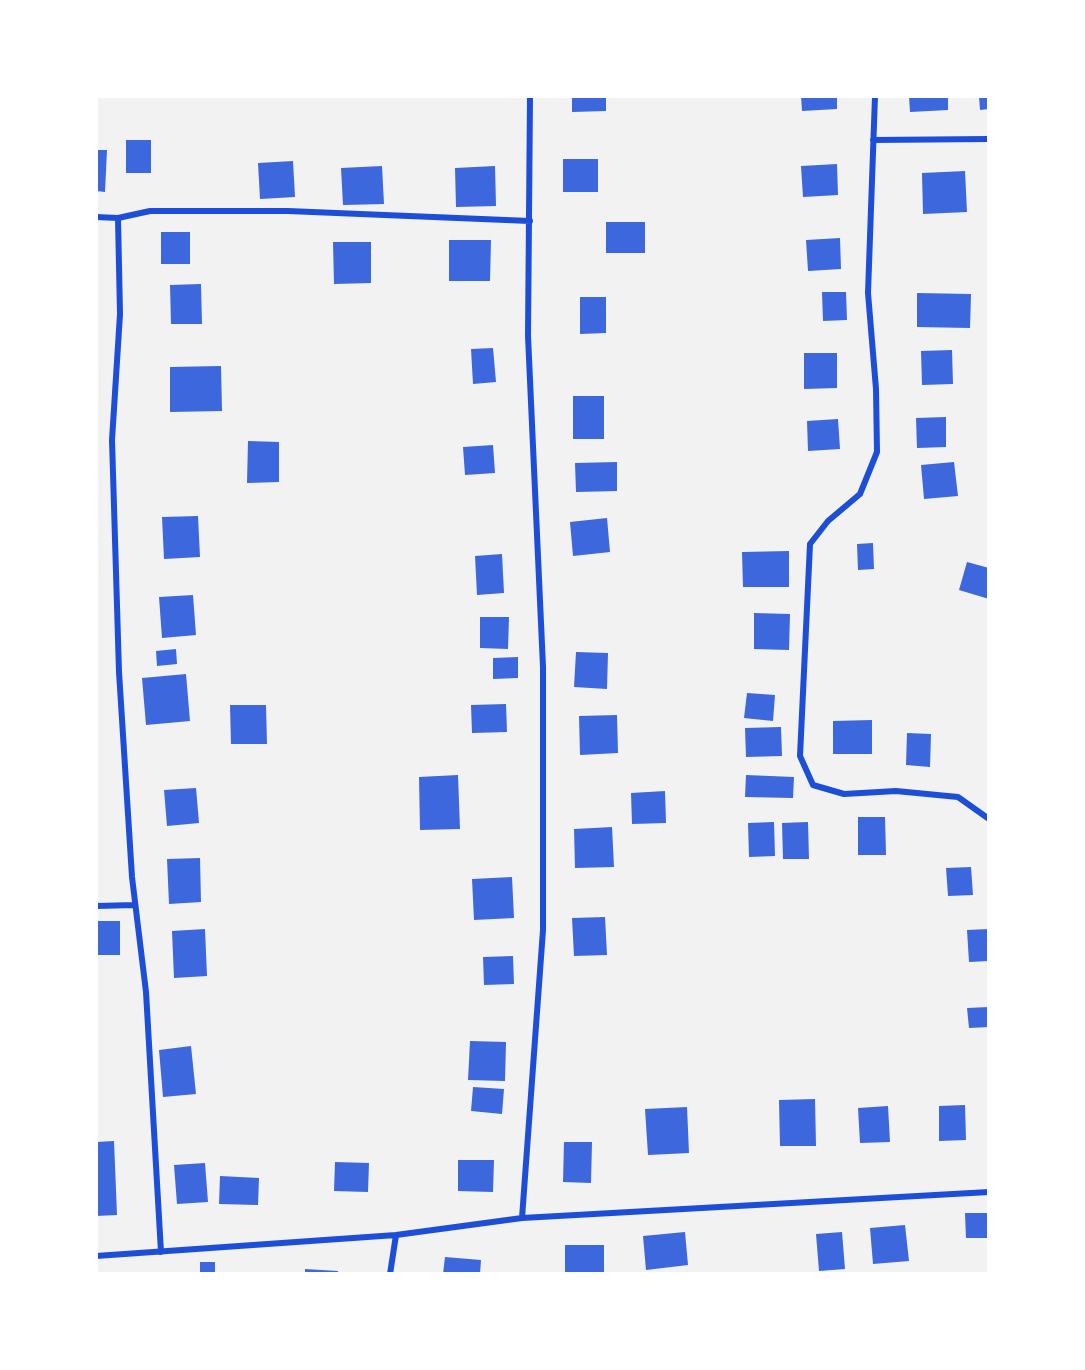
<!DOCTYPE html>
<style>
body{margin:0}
#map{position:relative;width:1085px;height:1370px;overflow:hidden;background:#f2f2f2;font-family:"Nunito Sans",sans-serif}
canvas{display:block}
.frame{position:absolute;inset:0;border:98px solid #fff;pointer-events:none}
</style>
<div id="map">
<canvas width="1085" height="1370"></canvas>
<div class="frame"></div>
</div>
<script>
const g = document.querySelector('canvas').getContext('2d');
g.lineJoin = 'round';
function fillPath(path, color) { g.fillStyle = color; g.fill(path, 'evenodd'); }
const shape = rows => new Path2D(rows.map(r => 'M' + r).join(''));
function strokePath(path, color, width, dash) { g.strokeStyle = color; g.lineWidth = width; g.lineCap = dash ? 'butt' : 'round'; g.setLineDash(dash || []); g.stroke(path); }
const building = shape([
 [572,96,606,96,606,111,572,112],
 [801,96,837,96,837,109,802,111],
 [909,96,948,96,948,110,910,112],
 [979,96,989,96,989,109,980,110],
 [126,140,151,140,151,173,126,173],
 [96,150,107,150,105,192,96,191],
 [563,159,598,159,598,192,563,192],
 [293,161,295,197,260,199,258,163],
 [837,164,838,195,803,197,801,166],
 [382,166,384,204,343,205,341,168],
 [495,166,496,206,456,207,455,168],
 [965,171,967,212,923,214,922,173],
 [606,222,645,222,645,253,606,253],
 [161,232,190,232,190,264,161,264],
 [840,238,841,269,808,271,806,240],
 [449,240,491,240,490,281,449,281],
 [333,242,371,242,371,283,334,284],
 [201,284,202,324,171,324,170,285],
 [822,292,846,292,847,320,823,321],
 [917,293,971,294,970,328,917,327],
 [580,297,606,297,606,333,580,334],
 [493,348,496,382,473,384,471,349],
 [952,350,953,384,922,385,921,351],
 [804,353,837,353,837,388,804,389],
 [221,366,222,411,170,412,170,367],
 [573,396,604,396,604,439,573,439],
 [946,417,946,447,917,448,916,418],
 [838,419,840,449,808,451,807,421],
 [248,441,279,442,279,482,247,483],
 [493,445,495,473,465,475,463,447],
 [617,462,617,491,576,492,575,463],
 [954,462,958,496,924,499,921,465],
 [198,516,200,557,164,559,162,517],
 [607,518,610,552,573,556,570,522],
 [873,543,874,569,858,570,857,544],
 [789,551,789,587,743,587,742,552],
 [502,554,504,593,477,595,475,556],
 [967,562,989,568,989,599,959,590],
 [193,595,196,635,162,638,159,597],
 [754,613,790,614,789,650,754,649],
 [480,617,509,617,508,649,480,648],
 [176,649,177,664,157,666,156,651],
 [576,652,608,653,607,689,574,687],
 [518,657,518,678,493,679,493,658],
 [186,674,190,721,146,725,142,678],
 [747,693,775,695,773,721,744,718],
 [506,704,507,732,472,733,471,705],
 [230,705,266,705,267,744,231,744],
 [617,715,618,753,580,755,579,716],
 [872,720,872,754,833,754,833,721],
 [781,727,782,756,746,757,745,728],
 [907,733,931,734,930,767,906,765],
 [458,775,460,829,420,830,419,777],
 [746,775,794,777,793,798,745,797],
 [196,788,199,823,167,826,164,790],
 [665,791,666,823,632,824,631,793],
 [858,817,885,817,886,855,858,855],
 [774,822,775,856,749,857,748,823],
 [808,822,809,859,783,859,782,823],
 [612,827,614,867,575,868,574,829],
 [200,858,201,902,169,904,167,859],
 [971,867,973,895,948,896,946,868],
 [512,877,514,918,474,920,472,879],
 [605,917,607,955,574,956,572,918],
 [96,921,120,921,120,955,96,955],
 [205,929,207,976,174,978,172,931],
 [989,929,989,961,969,962,967,930],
 [513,956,514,984,484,985,483,957],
 [989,1007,989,1027,969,1028,967,1008],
 [470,1041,506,1042,505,1081,468,1080],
 [191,1046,196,1094,163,1097,159,1050],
 [473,1087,504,1089,502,1114,471,1111],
 [815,1099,816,1146,780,1146,779,1100],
 [965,1105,966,1140,939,1141,939,1106],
 [888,1106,890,1142,860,1143,858,1108],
 [687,1107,689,1153,648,1155,645,1109],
 [114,1141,117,1215,96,1216,96,1142],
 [564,1142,592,1142,591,1183,563,1182],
 [458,1160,494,1160,493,1192,458,1191],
 [335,1162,369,1163,368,1192,334,1191],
 [205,1163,208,1202,177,1204,174,1165],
 [220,1176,259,1178,258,1205,219,1204],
 [965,1213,989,1213,989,1238,966,1238],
 [905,1225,909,1261,873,1264,870,1228],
 [685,1232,688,1265,646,1270,643,1236],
 [842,1232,845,1269,819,1271,816,1234],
 [565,1245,604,1245,604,1274,565,1274],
 [445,1257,481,1260,480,1274,443,1274],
 [200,1262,215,1262,215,1274,200,1274],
 [305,1269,338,1271,338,1274,305,1274]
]);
const minor = shape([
 [875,96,868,293,876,389,877,452,860,494,828,521,810,544,800,756,813,785,844,794,896,791,958,797,989,819],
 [873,140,989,139],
 [96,217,118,218,150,211,288,211,530,221],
 [118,218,120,314,112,440,119,672,132,877,146,992,161,1252],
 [96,906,135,905],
 [522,1218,543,930,543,667,528,336,530,96],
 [96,1256,396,1235,522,1218,989,1192],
 [390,1274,396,1235]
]);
fillPath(building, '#3d67dc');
strokePath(minor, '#1d4ed8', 6);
</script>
